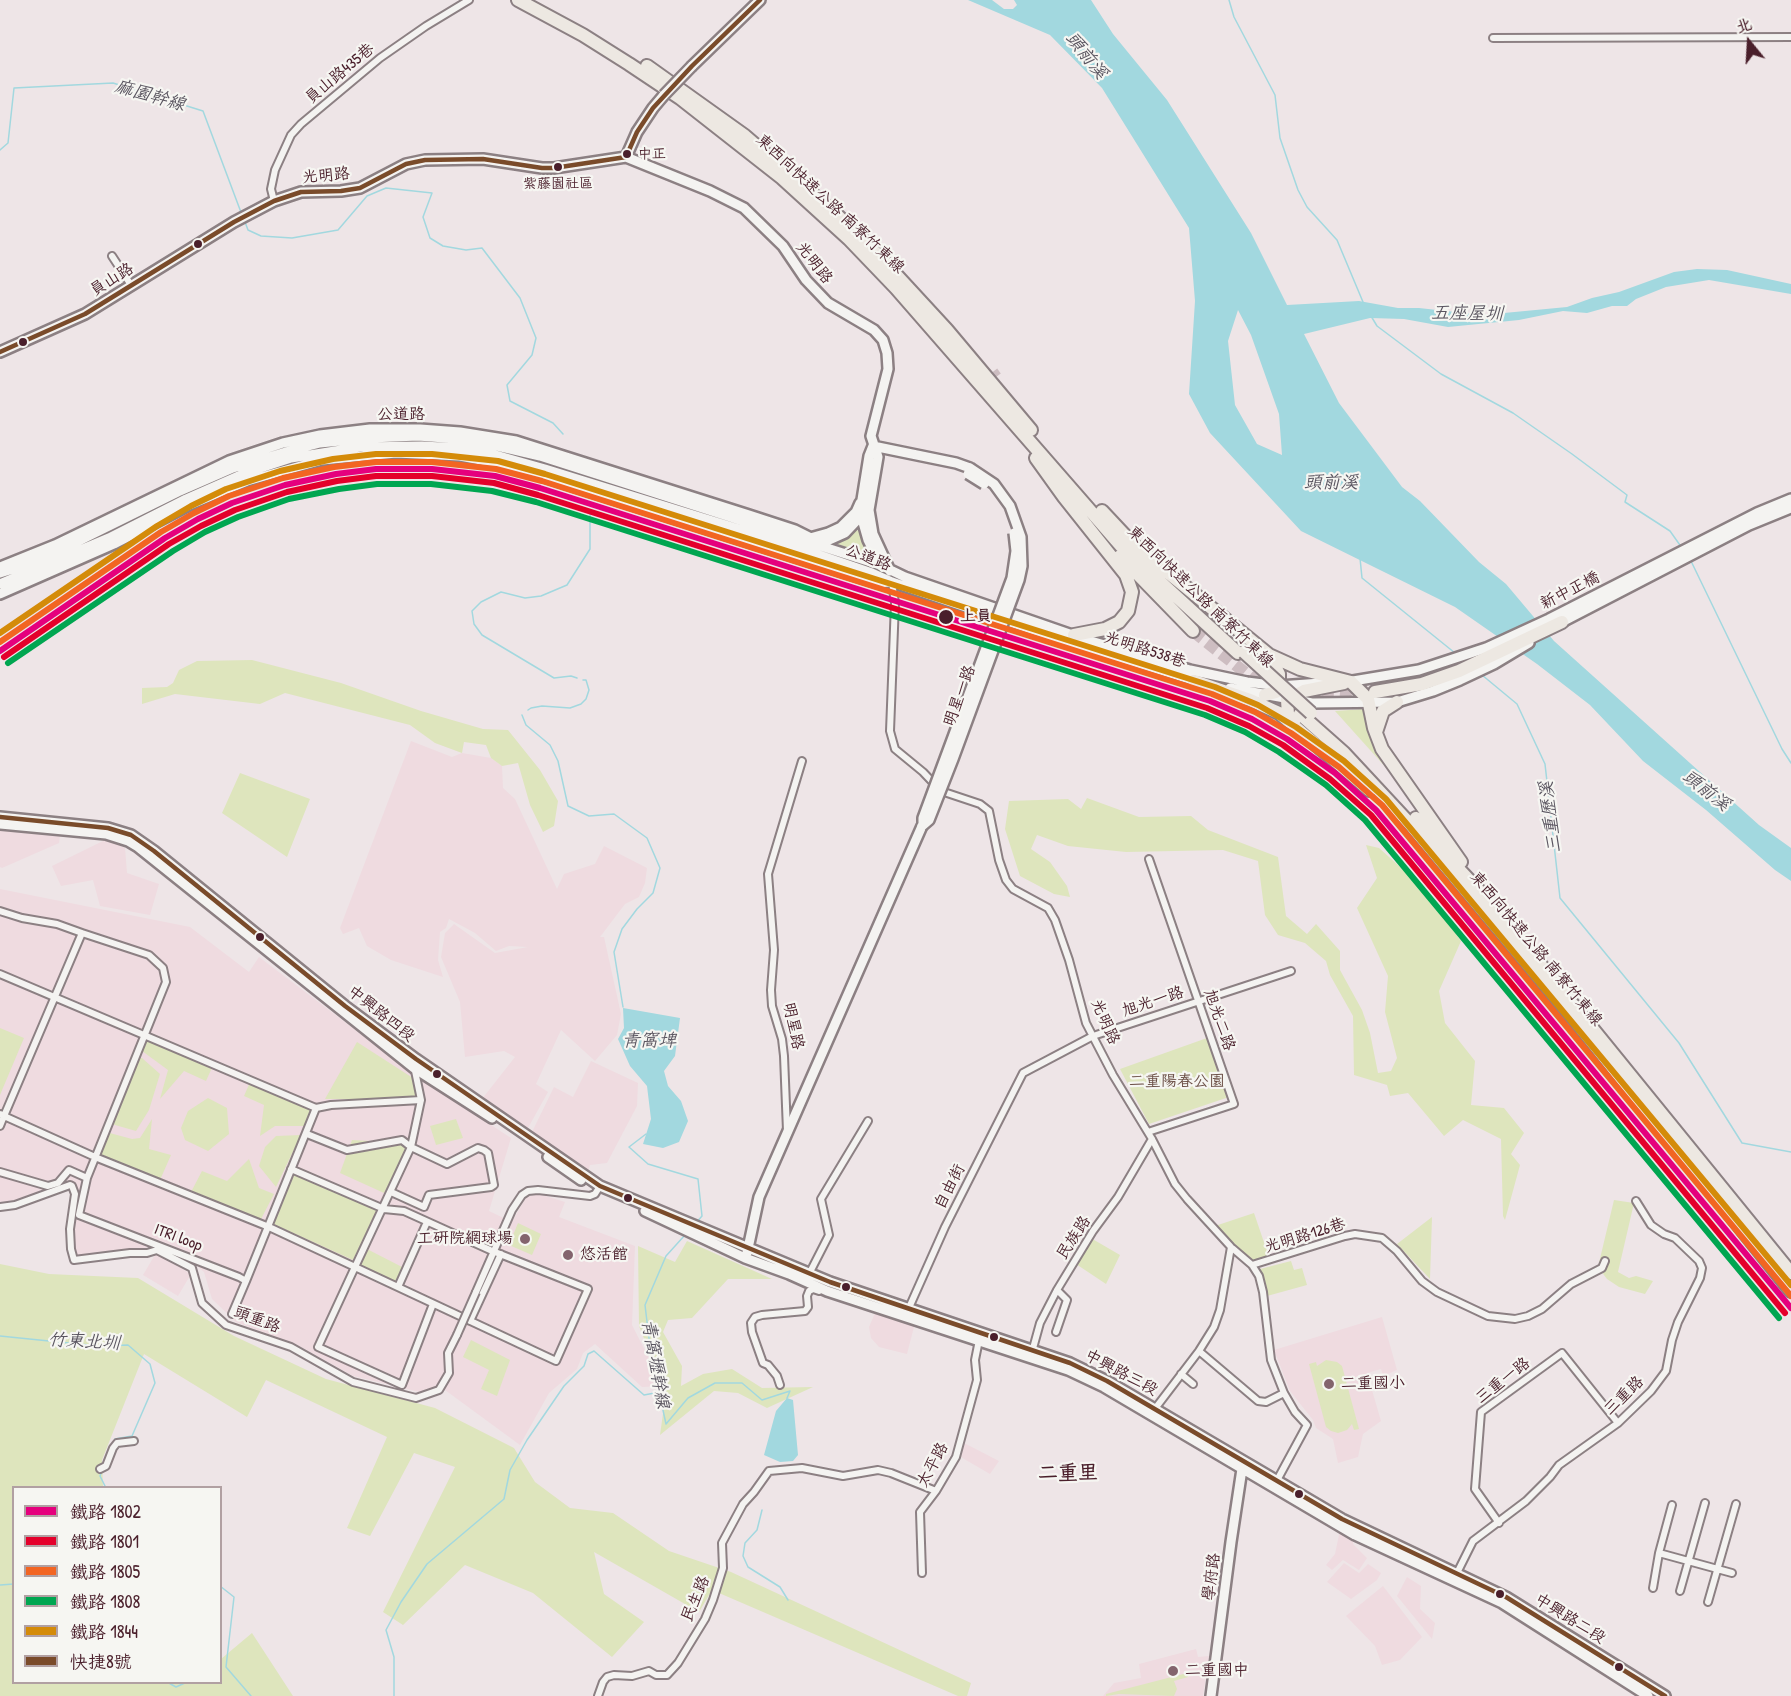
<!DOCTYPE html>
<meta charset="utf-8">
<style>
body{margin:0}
#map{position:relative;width:1791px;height:1696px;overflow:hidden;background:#eee5e7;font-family:"Patrick Hand","LXGW WenKai TC",sans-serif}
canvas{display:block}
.legend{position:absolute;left:12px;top:1486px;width:210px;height:198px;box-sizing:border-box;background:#f6f6f2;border:2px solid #b1a0a2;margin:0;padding:8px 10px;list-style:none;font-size:18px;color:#4a1f2b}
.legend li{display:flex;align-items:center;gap:12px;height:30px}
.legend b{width:30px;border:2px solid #b1a0a2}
.north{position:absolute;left:1719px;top:12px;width:60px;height:60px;-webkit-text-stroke:4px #f6f6f2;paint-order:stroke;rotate:342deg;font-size:16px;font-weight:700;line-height:24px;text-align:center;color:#4a1f2b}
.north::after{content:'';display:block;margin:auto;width:21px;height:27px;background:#4a1f2b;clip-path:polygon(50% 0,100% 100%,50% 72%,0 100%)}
</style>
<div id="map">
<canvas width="1791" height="1696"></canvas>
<ul class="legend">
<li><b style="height:8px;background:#e5007d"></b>鐵路 1802</li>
<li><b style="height:8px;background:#e4002b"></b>鐵路 1801</li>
<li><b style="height:8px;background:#f26522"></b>鐵路 1805</li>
<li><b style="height:8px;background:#00a651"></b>鐵路 1808</li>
<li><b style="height:8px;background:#d48b09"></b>鐵路 1844</li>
<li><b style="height:8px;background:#7a4b2a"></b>快捷8號</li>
</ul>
<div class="north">北</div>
</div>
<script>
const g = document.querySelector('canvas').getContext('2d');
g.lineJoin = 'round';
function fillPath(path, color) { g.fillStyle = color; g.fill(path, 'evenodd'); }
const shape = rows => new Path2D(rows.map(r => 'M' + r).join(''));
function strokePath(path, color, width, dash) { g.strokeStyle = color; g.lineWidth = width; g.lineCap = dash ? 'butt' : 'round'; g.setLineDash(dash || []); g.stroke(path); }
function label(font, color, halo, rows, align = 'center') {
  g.font = font + ' "Patrick Hand","LXGW WenKai TC",sans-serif'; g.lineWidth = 4.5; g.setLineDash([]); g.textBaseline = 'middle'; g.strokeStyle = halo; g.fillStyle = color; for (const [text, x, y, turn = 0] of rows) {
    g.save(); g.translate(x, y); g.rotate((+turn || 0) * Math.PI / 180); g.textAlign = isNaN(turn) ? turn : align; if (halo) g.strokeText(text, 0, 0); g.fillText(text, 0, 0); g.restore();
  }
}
const built = shape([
 [411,741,452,757,462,753,491,758,502,766,503,788,515,799,557,889,564,874,595,864,604,846,647,868,645,883,639,897,625,904,600,937,604,937,621,1014,617,1035,595,1061,561,1030,536,1084,548,1092,528,1128,482,1099,515,1057,504,1051,465,1057,460,1002,441,957,445,933,454,924,495,953,528,947,509,946,496,951,475,933,449,919,446,928,440,932,438,960,443,977,391,960,367,946,359,928,343,934,340,928],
 [0,830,60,835,59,843,2,868,0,867],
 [107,839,125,848,127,873,159,884,150,915,100,906,93,880,61,886,52,866],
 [0,889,190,927,249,972,259,957,415,1075,511,1138,489,1211,512,1222,526,1197,539,1194,565,1202,559,1217,635,1246,632,1325,663,1386,642,1387,595,1344,583,1353,577,1369,549,1393,520,1445,445,1390,428,1394,353,1376,301,1347,236,1322,212,1299,204,1272,188,1258,152,1247,76,1258,73,1243,77,1188,71,1183,0,1205],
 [591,1061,638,1083,637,1106,607,1163,590,1165,588,1172,532,1132,554,1087,573,1097],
 [156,1253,191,1274,178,1296,143,1275],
 [876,1311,915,1323,907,1354,879,1347,871,1338,869,1327],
 [1382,1317,1397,1370,1383,1376,1381,1369,1367,1373,1381,1421,1363,1434,1358,1457,1338,1463,1333,1439,1316,1428,1313,1420,1290,1391,1274,1350],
 [964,1443,999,1461,990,1474,959,1456],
 [1340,1530,1354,1537,1353,1544,1367,1558,1359,1570,1343,1560,1332,1570,1326,1565,1335,1554],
 [1344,1563,1359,1573,1368,1564,1381,1573,1377,1580,1351,1599,1327,1582],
 [1407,1577,1421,1586,1420,1609,1435,1623,1432,1639,1397,1596],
 [1383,1586,1422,1637,1400,1660,1382,1665,1375,1646,1346,1616],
 [1196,1649,1198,1657,1209,1656,1203,1696,1103,1696,1114,1683,1141,1678,1139,1664]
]);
const green = shape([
 [855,530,860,531,868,551,867,554,837,544],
 [252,660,341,683,421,711,483,729,508,730,540,770,558,801,554,826,543,832,530,805,518,763,502,766,491,758,486,745,464,742,462,753,435,743,410,725,285,693,260,704,175,694,142,704,142,688,167,687,173,683,179,670,197,661],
 [1365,709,1406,790,1335,711],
 [240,773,310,799,287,857,222,813],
 [1087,798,1139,817,1191,816,1208,830,1278,857,1286,916,1307,934,1316,924,1340,951,1340,970,1362,1010,1370,1033,1378,1073,1391,1071,1397,1058,1385,1012,1388,976,1357,908,1377,878,1366,845,1379,848,1418,883,1461,941,1439,991,1445,1023,1475,1061,1471,1105,1504,1108,1524,1133,1511,1154,1520,1165,1505,1220,1503,1216,1501,1139,1463,1120,1444,1136,1408,1093,1390,1096,1387,1085,1354,1075,1353,1016,1330,975,1326,961,1305,943,1278,935,1265,915,1258,861,1223,850,1126,852,1068,846,1037,835,1031,849,1050,862,1067,886,1070,897,1054,894,1020,876,1005,829,1009,801,1068,799,1081,809],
 [0,1028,24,1038,0,1095],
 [144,1030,215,1061,206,1081,184,1071,160,1099,168,1070,138,1048],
 [1207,1038,1229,1097,1149,1124,1120,1069],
 [357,1042,416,1080,421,1099,325,1099],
 [134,1057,142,1058,160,1074,149,1110,136,1131,108,1123],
 [251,1080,312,1106,304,1126,275,1126,260,1136,264,1105,244,1096],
 [208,1098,227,1108,229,1134,208,1151,185,1140,181,1128,188,1111],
 [152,1119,149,1149,171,1155,160,1180,96,1154,106,1132,132,1139,140,1138],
 [456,1119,463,1138,436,1145,430,1126],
 [301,1135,276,1187,259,1166,265,1147,276,1136],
 [352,1140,410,1143,384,1193,340,1173],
 [249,1159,259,1188,274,1194,260,1221,190,1194,202,1171,227,1181],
 [298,1167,380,1203,353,1260,271,1223],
 [1614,1200,1634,1203,1618,1272,1629,1278,1636,1276,1653,1281,1645,1294,1619,1287,1607,1279,1598,1267],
 [1254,1213,1269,1257,1253,1262,1215,1226],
 [1432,1217,1430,1279,1397,1244],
 [518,1223,541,1234,532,1255,509,1245],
 [1089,1237,1120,1255,1106,1284,1073,1262],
 [687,1241,772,1279,728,1279,692,1318,668,1320,663,1332,682,1366,681,1386,703,1374,732,1369,762,1388,813,1387,767,1408,738,1393,714,1391,660,1435,666,1392,639,1326,638,1246,675,1262],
 [367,1249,404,1268,396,1283,359,1266],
 [1291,1261,1294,1270,1302,1268,1307,1285,1267,1296,1260,1269],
 [0,1264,49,1274,138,1278,234,1336,326,1379,435,1408,514,1448,535,1482,570,1508,613,1513,669,1551,731,1572,971,1683,967,1696,958,1696,712,1590,699,1612,594,1552,604,1594,644,1622,612,1657,533,1593,465,1565,403,1625,383,1612,455,1467,414,1453,370,1536,347,1528,387,1437,266,1380,247,1417,144,1354,102,1460,103,1487,14,1488,14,1682,220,1682,221,1659,252,1633,293,1696,0,1696],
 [471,1340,510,1360,497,1396,481,1389,489,1370,463,1357],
 [1326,1360,1337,1362,1342,1366,1359,1429,1354,1430,1352,1424,1347,1430,1338,1433,1331,1431,1326,1427,1309,1364,1316,1362,1317,1366],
 [1187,1673,1188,1677,1174,1681,1177,1689,1174,1696,1119,1694,1106,1696,1106,1694]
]);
const water = shape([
 [968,0,992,0,1004,9,1013,9,1017,5,1014,0,1091,0,1113,34,1167,100,1251,233,1287,305,1359,301,1398,308,1419,308,1483,315,1567,307,1592,298,1619,292,1674,272,1697,269,1727,270,1791,284,1791,294,1709,280,1666,287,1636,299,1627,306,1612,306,1587,313,1563,311,1519,320,1448,327,1404,319,1370,318,1304,334,1339,403,1402,487,1420,501,1479,562,1506,584,1554,641,1759,825,1791,848,1791,881,1775,870,1706,810,1643,761,1590,705,1537,664,1455,607,1301,531,1210,433,1189,394,1195,301,1189,228,1102,88,1050,35],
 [1238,310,1251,335,1279,414,1282,455,1257,444,1235,405,1228,341],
 [623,1008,680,1018,675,1056,664,1071,668,1086,681,1101,688,1121,679,1142,663,1148,643,1144,651,1119,647,1086,630,1066,618,1039,624,1028],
 [787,1398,793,1400,798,1455,793,1461,780,1462,764,1455,776,1411]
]);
const stream = shape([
 [1229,0,1234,17,1275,95,1280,138,1298,190,1307,207,1337,240,1363,302],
 [0,150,8,143,14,88,113,83,203,111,242,215],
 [245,222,248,230,261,236,292,238,338,230,367,196,386,188,432,193,423,217,430,238,443,246,466,250,482,248,520,298,536,338,532,355,507,385,510,401,553,423,563,434],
 [1371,316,1377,326,1441,374,1513,413,1572,454,1627,495,1625,502,1670,531,1682,548],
 [1360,558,1362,578,1455,653],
 [1690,559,1782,749,1791,763],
 [1482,675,1517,704,1545,764,1560,898,1679,1043,1742,1143,1791,1152],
 [577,678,571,676,554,678,482,635,474,624,472,611,481,602,501,592,525,598,541,596,567,585,590,549,590,514],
 [528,710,531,708,542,706,570,708,581,704,586,699,589,690,586,680,583,680],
 [522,715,526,725,550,745,558,761,568,806,589,816,614,814,647,838,660,868,653,893,637,909,622,929,614,952,623,1007],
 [646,1134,629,1147,648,1164,698,1179,702,1216,696,1223],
 [685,1235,666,1256,645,1305,651,1355,666,1424,688,1398,715,1383,742,1383,762,1400,790,1391,787,1398],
 [0,1336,98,1346,128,1345,150,1364,155,1383,132,1436,115,1439,114,1442],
 [101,1473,100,1476,106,1488],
 [762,1510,757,1530,745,1543,743,1556,748,1567,780,1587,788,1600],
 [0,1585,14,1584],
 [220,1586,234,1597,226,1667],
 [226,1667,251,1696],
 [167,1682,176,1687,187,1682],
 [394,1696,394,1657,386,1630,401,1602,427,1564,504,1499,510,1470,527,1440,564,1386,584,1366,588,1354,594,1351,644,1395,660,1392]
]);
const streetTunnel = shape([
 [987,380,999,371]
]);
const highwayTunnel = shape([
 [1193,631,1262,686,1265,686],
 [1322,690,1367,692]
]);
const street = shape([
 [1493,38,1791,37],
 [274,201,271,189,275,170,291,135,301,124,380,58,426,26,469,0],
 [112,256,131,285],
 [892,582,895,603,890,731,895,749,923,772,941,791,980,804,989,811,999,860,1006,880,1013,889,1048,908,1055,920,1069,960,1086,1023,1113,1075,1152,1139,1175,1184,1187,1199,1231,1247,1252,1265,1259,1276,1263,1292,1271,1360,1284,1393,1295,1412,1307,1425,1275,1484],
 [0,911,22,918,57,924,82,933],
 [0,974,316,1108],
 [0,1114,4,1116,82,933,149,955,163,968,166,982,87,1178],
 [0,1126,4,1116,95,1157,269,1227,355,1267,411,1147,421,1100,414,1066],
 [787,1131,784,1056,782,1039,772,1006,771,990,774,950,768,874,802,761],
 [1148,1132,1234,1104,1149,859],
 [307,1134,347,1150,402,1140,411,1147,447,1164,478,1148,484,1150,488,1153,494,1185,491,1187,429,1195,424,1207,391,1192],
 [291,1169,384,1209,404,1211,490,1250,588,1289,556,1361,355,1267,318,1347,402,1385,433,1304],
 [0,1172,48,1186,58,1183,69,1170,87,1178,79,1215,239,1277,246,1281,316,1108,331,1105,421,1100],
 [0,1207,15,1205,70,1185,72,1186,75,1194,70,1229,71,1249,74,1260,130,1253,147,1253,157,1250,192,1268,202,1303,226,1325,291,1347,353,1382,416,1398,439,1390,449,1373,448,1353,457,1335],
 [1252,1265,1345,1236,1355,1234,1382,1238,1397,1251,1422,1281,1437,1292,1488,1316,1515,1319,1528,1316,1542,1309,1571,1284,1602,1268,1605,1261],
 [808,1276,829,1235,821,1199,868,1121],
 [398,1287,427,1222],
 [476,1292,512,1210,522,1195,528,1191,538,1190,590,1196,595,1194,600,1186],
 [908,1310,945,1227,1023,1073,1093,1036,1291,971],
 [232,1314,246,1281],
 [470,1321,501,1254],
 [1056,1332,1067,1300,1057,1290],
 [1199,1351,1258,1401,1266,1402,1284,1393],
 [1032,1352,1040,1323,1057,1290,1093,1231,1118,1197,1152,1139],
 [1181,1374,1193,1384],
 [780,1385,777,1376,768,1365,763,1363,752,1332,751,1323,755,1317,762,1315,805,1311,808,1307,807,1296,809,1291,813,1289,819,1291],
 [1154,1410,1199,1351,1214,1327,1220,1310,1231,1247],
 [100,1469,106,1466,113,1448,117,1443,134,1441],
 [1499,1523,1475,1489,1481,1412,1562,1353,1618,1423],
 [1659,1553,1732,1573],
 [922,1573,920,1512,936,1491,956,1457,977,1380,975,1360,979,1340],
 [1455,1577,1473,1541,1526,1501,1550,1477,1559,1465,1618,1423,1651,1391,1666,1371,1672,1340,1678,1322,1700,1278,1702,1268,1699,1261,1675,1238,1664,1234,1651,1225,1636,1201],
 [1653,1588,1659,1553,1672,1505],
 [1680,1591,1705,1503],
 [1708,1602,1736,1504],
 [598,1696,603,1682,607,1677,614,1675,632,1676,649,1671,656,1675,667,1675,678,1663,705,1619,713,1600,723,1568,722,1543,743,1504,754,1492,769,1471,802,1468,843,1476,878,1470,891,1473,936,1491]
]);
const secondary = shape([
 [692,66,760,0],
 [626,157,637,132,653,108,664,95],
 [0,352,85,314,234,222,274,201,301,192,341,191,360,188,406,164,425,160,483,159,542,168,554,168,626,157,710,191,744,208,783,246,806,280,828,303,874,330,883,340,887,353,888,369,871,436,878,457,869,510,873,534,890,571],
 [873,446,869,456,860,512,868,540,881,566],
 [873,446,956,463,970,468],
 [810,538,828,533,841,527,856,512,860,503],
 [816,546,845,533,863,514],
 [0,567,55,545,229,461,283,443,320,435,370,429,420,429,460,432,516,441,749,515,795,530,813,539],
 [0,573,38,561,178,492,233,468,289,451,320,443,370,438,418,436,458,439,480,442,540,456,880,565,905,577,1084,639,1190,670,1247,682,1279,686,1321,683],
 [0,584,109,538,186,499,245,473,291,458,360,447,422,446,461,448,485,452,545,469,790,545,872,573,892,582,1072,643,1199,682],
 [0,594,114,544,189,505,247,481,322,460,396,453,460,456,507,465,878,583,890,582],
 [1558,624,1749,525,1791,508],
 [1347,682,1419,670,1486,648,1549,619,1757,513,1791,499],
 [1230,688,1312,703,1397,702,1433,691,1460,680,1494,664,1529,643],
 [0,817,108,828,131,835,154,851,345,1006,416,1059,600,1186,830,1282,1070,1363,1107,1381,1342,1519,1506,1597,1665,1696],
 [0,824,106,834,128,841,138,847,414,1068,492,1118],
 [548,1157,581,1180],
 [645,1211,745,1258,789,1274,827,1291,1068,1370,1104,1387,1355,1535,1502,1603,1648,1696],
 [747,1253,759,1197,922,826],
 [1211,1696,1231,1542,1242,1469,1244,1465]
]);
const highway = shape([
 [518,0,583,35,629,64,680,98,782,178,849,239,896,288,1121,546,1238,653],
 [647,66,745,136,838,216,877,254,947,330,1031,430],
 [1036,458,1064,497,1126,575,1132,592,1128,611,1119,622,1105,629,1074,635],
 [1102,511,1147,559],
 [1144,553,1269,655,1300,669,1351,682,1368,699,1374,728,1382,749,1461,862],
 [1120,556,1193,631],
 [1194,681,1250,700,1279,713,1369,790],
 [1375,692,1422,684,1459,671,1562,622],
 [1265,695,1276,692,1279,686,1279,674,1269,655],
 [1300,714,1344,753,1410,824,1574,1019,1791,1291],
 [1294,722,1288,714,1287,700,1304,691,1344,683],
 [1376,732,1383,711,1397,702],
 [1416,818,1453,863,1488,900,1791,1273]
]);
const streetBridge = shape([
 [457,1335,476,1292]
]);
const secondaryBridge = shape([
 [664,95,692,66],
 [968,474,984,484],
 [923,824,923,818,1012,578,1016,551,1014,533],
 [922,826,929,820,953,759,1019,580,1022,566,1021,537,1010,506,994,484,970,468]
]);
const highwayBridge = shape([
 [1244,652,1311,713]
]);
const bus1 = shape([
 [626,157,637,132,653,108,692,66,760,0],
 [0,352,85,314,234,222,274,201,301,192,341,191,360,188,406,164,425,160,483,159,542,168,554,168,626,157],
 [0,817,108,828,131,835,154,851,345,1006,416,1059,600,1186,830,1282,1070,1363,1107,1381,1342,1519,1506,1597,1665,1696]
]);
const rail1 = shape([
 [0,651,165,538,198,519,232,503,285,485,336,474,376,469,432,469,495,476,540,488,1210,701,1252,719,1287,739,1335,773,1376,810,1791,1308]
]);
const rail2 = shape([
 [4,657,169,544,201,526,235,510,287,492,337,481,376,476,432,476,494,483,538,495,1207,708,1249,726,1283,745,1330,779,1371,815,1785,1313]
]);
const rail3 = shape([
 [0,642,161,532,194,513,229,496,283,478,334,467,376,462,432,462,496,469,542,481,1212,694,1255,712,1291,733,1339,767,1382,805,1791,1296]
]);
const rail4 = shape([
 [8,663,173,551,205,532,238,517,289,499,339,489,377,484,431,484,492,491,536,502,1205,715,1245,732,1279,752,1326,785,1365,820,1779,1318]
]);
const rail5 = shape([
 [0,633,157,526,191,506,226,489,280,471,333,459,376,454,432,454,498,461,545,474,1215,687,1258,705,1296,727,1344,761,1386,799,1791,1285]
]);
const markers = [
 [627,154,5,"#4a1f2b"],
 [558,167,5,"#4a1f2b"],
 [198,244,5,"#4a1f2b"],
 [23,342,5,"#4a1f2b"],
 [946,617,8,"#4a1f2b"],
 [260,937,5,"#4a1f2b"],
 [437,1074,5,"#4a1f2b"],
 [628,1198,5,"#4a1f2b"],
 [525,1239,6,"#83646d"],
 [568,1255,6,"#83646d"],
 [846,1287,5,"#4a1f2b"],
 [994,1337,5,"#4a1f2b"],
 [1329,1384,6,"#83646d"],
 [1299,1494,5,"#4a1f2b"],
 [1500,1594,5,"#4a1f2b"],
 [1619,1667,5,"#4a1f2b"],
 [1173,1671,6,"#83646d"]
];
const busNames = [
 ["中正",638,154],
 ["紫藤園社區",558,184,"center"]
];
const streetNames = [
 ["員山路435巷",340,74,-40],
 ["光明路",326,176,-5],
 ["東西向快速公路 南寮竹東線",830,204,43],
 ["光明路",814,263,52],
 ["員山路",112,280,-32],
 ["公道路",401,415],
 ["公道路",868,558,21],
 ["新中正橋",1570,591,-27],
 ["東西向快速公路 南寮竹東線",1200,597,44],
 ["光明路538巷",1145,650,18],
 ["明星一路",960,696,-70],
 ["東西向快速公路 南寮竹東線",1536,949,50],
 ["旭光一路",1153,1002,-18],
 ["中興路四段",381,1014,38],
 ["旭光二路",1219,1020,71],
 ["光明路",1105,1022,66],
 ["明星路",793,1026,78],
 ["自由街",950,1187,-63],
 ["光明路126巷",1305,1236,-17],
 ["ITRI loop",178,1238,21],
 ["民族路",1074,1238,-57],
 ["頭重路",257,1320,21],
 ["中興路三段",1121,1373,28],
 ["三重一路",1503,1381,-38],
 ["三重路",1624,1396,-44],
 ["太平路",933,1465,-62],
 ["學府路",1212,1577,-83],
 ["民生路",696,1599,-67],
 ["中興路二段",1570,1619,32]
];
const stopNames = [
 ["上員",960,617]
];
const parkNames = [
 ["二重陽春公園",1177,1082]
];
const poiNames = [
 ["工研院網球場",513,1239,"right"],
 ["悠活館",580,1255],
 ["二重國小",1341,1384],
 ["二重國中",1185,1671]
];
const waterNames = [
 ["頭前溪",1086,56,51],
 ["麻園幹線",150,96,16],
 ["五座屋圳",1467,314,1],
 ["頭前溪",1331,483],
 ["頭前溪",1706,791,38],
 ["三重歷溪",1551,817,-97],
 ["青窩埤",649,1041],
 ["竹東北圳",84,1342,3],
 ["青窩壢幹線",655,1364,80]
];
const quarterNames = [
 ["二重里",1068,1474]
];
fillPath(built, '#efdbe0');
fillPath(green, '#dee5bd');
fillPath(water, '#a2d8df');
strokePath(stream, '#a2d8df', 1.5);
strokePath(streetTunnel, '#cdbdc1', 6, [6, 3]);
strokePath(highwayTunnel, '#cdbdc1', 12, [12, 6]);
strokePath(street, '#8c8083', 10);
strokePath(secondary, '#8c8083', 14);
strokePath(highway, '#8c8083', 16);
strokePath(street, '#f4f3f1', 6);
strokePath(secondary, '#f4f3f1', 9);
strokePath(highway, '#ede8e2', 12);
strokePath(streetBridge, '#8c8083', 10, []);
strokePath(secondaryBridge, '#8c8083', 14, []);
strokePath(highwayBridge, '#8c8083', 16, []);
strokePath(streetBridge, '#f4f3f1', 6);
strokePath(secondaryBridge, '#f4f3f1', 9);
strokePath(highwayBridge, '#ede8e2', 12);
strokePath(bus1, '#7a4b2a', 4.5);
strokePath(rail1, '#e5007d', 6);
strokePath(rail2, '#e4002b', 6);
strokePath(rail3, '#f26522', 6);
strokePath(rail4, '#00a651', 6);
strokePath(rail5, '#d48b09', 6);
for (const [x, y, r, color] of markers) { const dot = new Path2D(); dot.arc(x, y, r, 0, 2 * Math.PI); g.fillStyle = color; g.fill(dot); strokePath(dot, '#f6f6f2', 2); }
label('14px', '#4a1f2b', '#f6f6f2', busNames, 'left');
label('16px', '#4a1f2b', '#f6f6f2', streetNames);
label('bold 16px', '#4a1f2b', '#f6f6f2', stopNames, 'left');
label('16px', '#6c5047', '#f6f6f2', parkNames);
label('16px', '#4a1f2b', '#f6f6f2', poiNames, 'left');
label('italic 18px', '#5a5560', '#f6f6f2', waterNames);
label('bold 20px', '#4a1f2b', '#f6f6f2', quarterNames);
</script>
